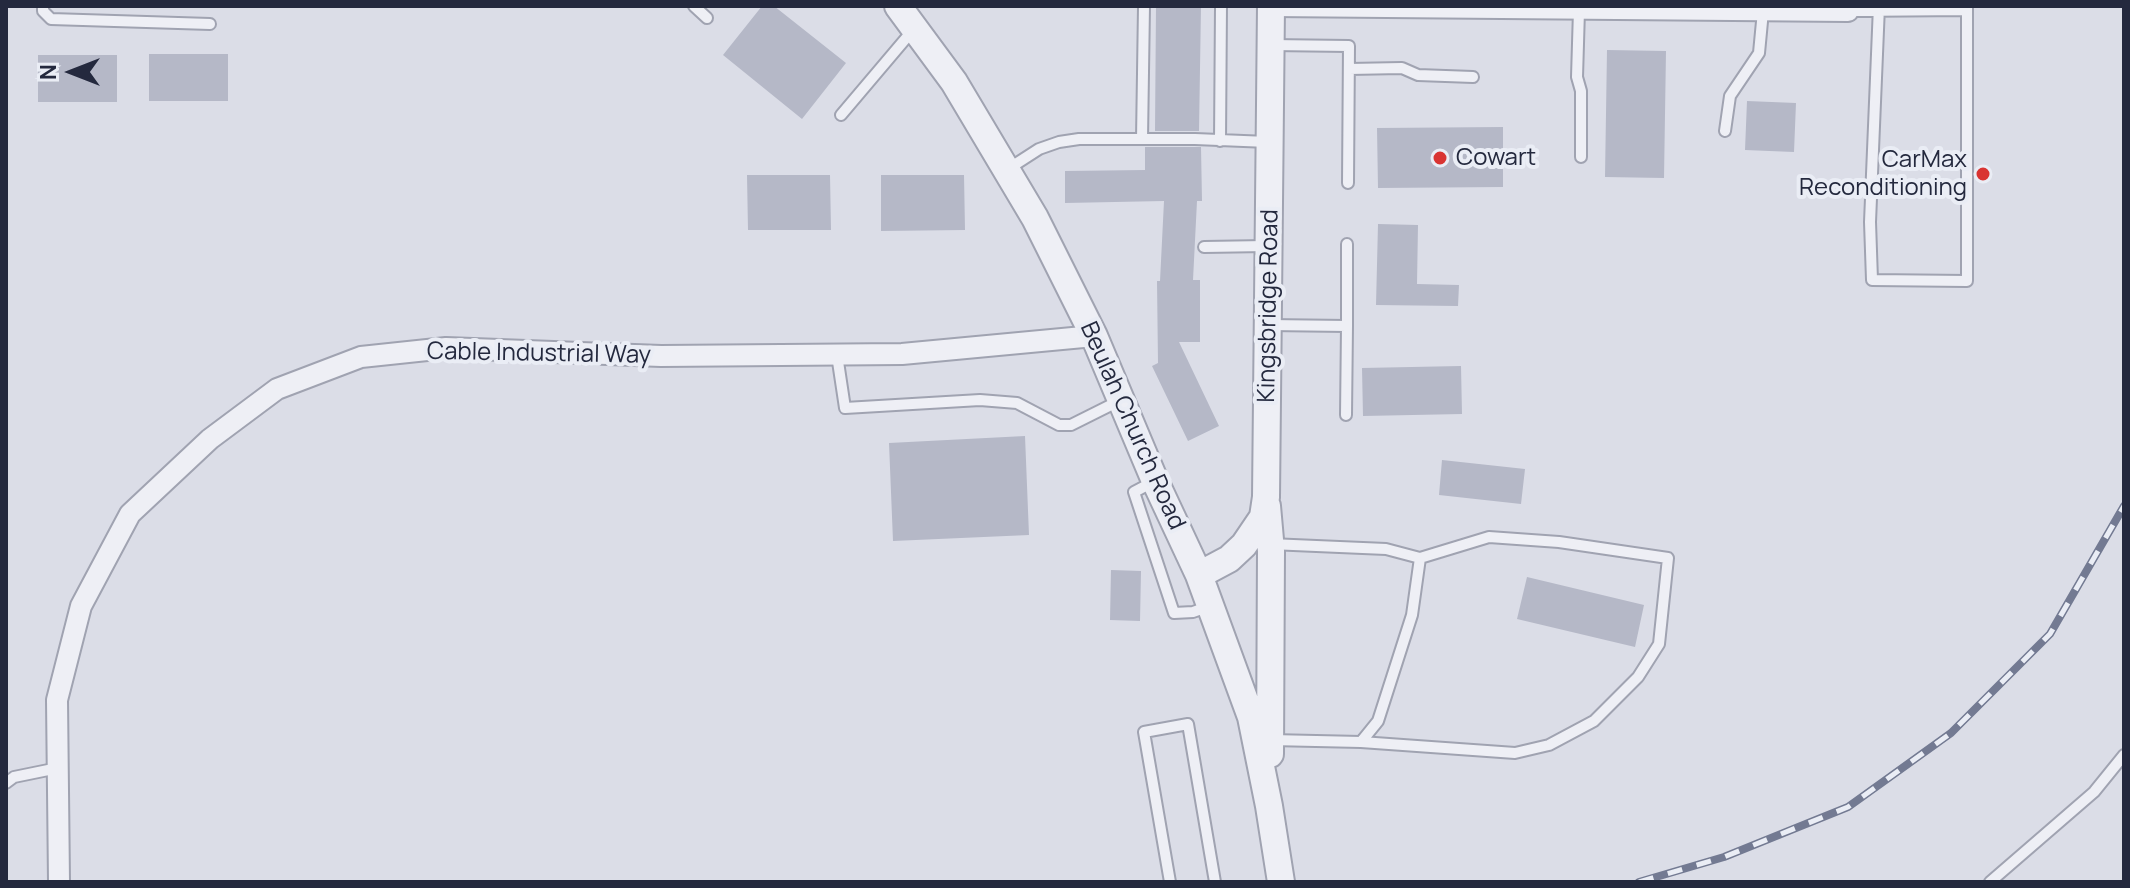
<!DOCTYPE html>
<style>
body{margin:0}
#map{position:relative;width:2130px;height:888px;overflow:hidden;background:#dbdde7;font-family:Manrope,sans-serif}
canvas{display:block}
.frame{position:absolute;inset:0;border:8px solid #24293e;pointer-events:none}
.north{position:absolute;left:32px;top:32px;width:80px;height:80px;-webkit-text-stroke:6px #eaedf5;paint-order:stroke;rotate:270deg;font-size:22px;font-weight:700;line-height:32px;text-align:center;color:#24293e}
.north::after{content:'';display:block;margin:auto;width:28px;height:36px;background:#24293e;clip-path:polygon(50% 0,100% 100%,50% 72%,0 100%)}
</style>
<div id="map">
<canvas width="2130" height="888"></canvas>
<div class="frame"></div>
<div class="north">N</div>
</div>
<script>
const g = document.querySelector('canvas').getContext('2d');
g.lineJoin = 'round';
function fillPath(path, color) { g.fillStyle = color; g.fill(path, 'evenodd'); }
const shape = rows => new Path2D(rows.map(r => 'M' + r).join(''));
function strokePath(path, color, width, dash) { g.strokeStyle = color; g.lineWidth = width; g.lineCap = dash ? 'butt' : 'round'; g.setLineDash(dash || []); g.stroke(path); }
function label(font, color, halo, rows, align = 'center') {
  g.font = font + ' Manrope,sans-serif'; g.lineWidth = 8; g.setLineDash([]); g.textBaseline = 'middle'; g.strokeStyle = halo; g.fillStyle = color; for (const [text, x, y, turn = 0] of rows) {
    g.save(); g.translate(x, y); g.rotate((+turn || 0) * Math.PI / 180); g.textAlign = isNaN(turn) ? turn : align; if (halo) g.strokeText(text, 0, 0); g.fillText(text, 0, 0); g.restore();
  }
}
const building = shape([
 [762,6,774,6,846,63,802,119,723,55],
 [1156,6,1201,6,1199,131,1155,131],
 [1607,50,1666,51,1664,178,1605,177],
 [149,54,228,54,228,101,149,101],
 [38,55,117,55,117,102,38,102],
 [1747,101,1796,103,1794,152,1745,150],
 [1503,127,1503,187,1378,188,1377,128],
 [1145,147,1201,147,1202,201,1197,201,1193,280,1200,280,1200,342,1179,342,1219,426,1188,441,1152,366,1158,363,1157,281,1160,281,1164,201,1065,203,1065,171,1145,170],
 [747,175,830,175,831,230,748,230],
 [881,175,964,175,965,230,881,231],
 [1378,224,1418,225,1417,284,1459,285,1458,306,1376,305],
 [1461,366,1462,414,1363,416,1362,368],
 [1025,436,1029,535,893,541,889,443],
 [1442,460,1525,469,1521,504,1439,495],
 [1111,570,1141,571,1140,621,1110,620],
 [1527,577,1644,605,1635,647,1517,619]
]);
const service = shape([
 [43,6,43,11,51,19,210,24],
 [694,6,707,18],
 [1879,6,1870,222,1872,280,1967,281,1967,10],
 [1579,10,1577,77,1581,91,1581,157],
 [1848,11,1967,10,1967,7],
 [1271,45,1349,46,1348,183],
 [1349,69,1402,68,1418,75,1473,77],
 [841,115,913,30],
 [1725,131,1730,96,1759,53,1763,11],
 [1142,139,1144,6],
 [1220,141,1221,6],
 [1008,169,1039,149,1059,142,1079,139,1195,139,1268,142],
 [1347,244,1347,326],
 [1204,247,1266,246],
 [1269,325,1347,326,1346,415],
 [837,355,845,408,980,400,1017,403,1059,425,1071,425,1119,401],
 [1155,481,1134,492,1174,613,1193,612,1210,606],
 [1270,544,1386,549,1420,558],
 [1271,740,1361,742,1515,753,1549,745,1594,721,1638,677,1659,644,1668,558,1559,542,1489,537,1420,558,1412,615,1378,721,1361,742],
 [6,783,14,777,58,768],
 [1170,882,1144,732,1188,724,1215,882],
 [1990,882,2094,792,2124,755]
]);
const minor = shape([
 [1271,6,1848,11],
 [59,882,57,700,81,606,130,514,210,439,277,389,361,357,446,348,661,356,902,354,1094,336]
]);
const tertiary = shape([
 [898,6,954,82,1035,218,1094,336,1155,481,1199,575,1251,717,1269,806,1281,882],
 [1267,506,1271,551,1270,754],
 [1199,575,1229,559,1244,545,1263,517,1266,497,1271,6]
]);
const rail = shape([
 [1639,882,1724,857,1848,807,1951,733,2050,634,2124,506]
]);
const markers = [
 [1440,158,8,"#d93432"],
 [1983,174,8,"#d93432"]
];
const poiNames = [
 ["Cowart",1456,158],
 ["CarMax",1967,160,"right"],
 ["Reconditioning",1967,188,"right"]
];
const streetNames = [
 ["Kingsbridge Road",1269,306,-89],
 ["Cable Industrial Way",539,354,1],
 ["Beulah Church Road",1132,426,66]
];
fillPath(building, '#b5b8c7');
strokePath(service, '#a0a3b1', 14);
strokePath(minor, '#a0a3b1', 24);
strokePath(tertiary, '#a0a3b1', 30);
strokePath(service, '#eeeff5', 10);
strokePath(minor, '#eeeff5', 20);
strokePath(tertiary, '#eeeff5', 26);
strokePath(rail, '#737a92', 8);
strokePath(rail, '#eaedf5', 5, [15]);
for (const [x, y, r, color] of markers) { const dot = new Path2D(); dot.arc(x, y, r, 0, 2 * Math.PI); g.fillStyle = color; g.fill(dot); strokePath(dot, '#eaedf5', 3); }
label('24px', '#24293e', '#eaedf5', poiNames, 'left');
label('24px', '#24293e', '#eaedf5', streetNames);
</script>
